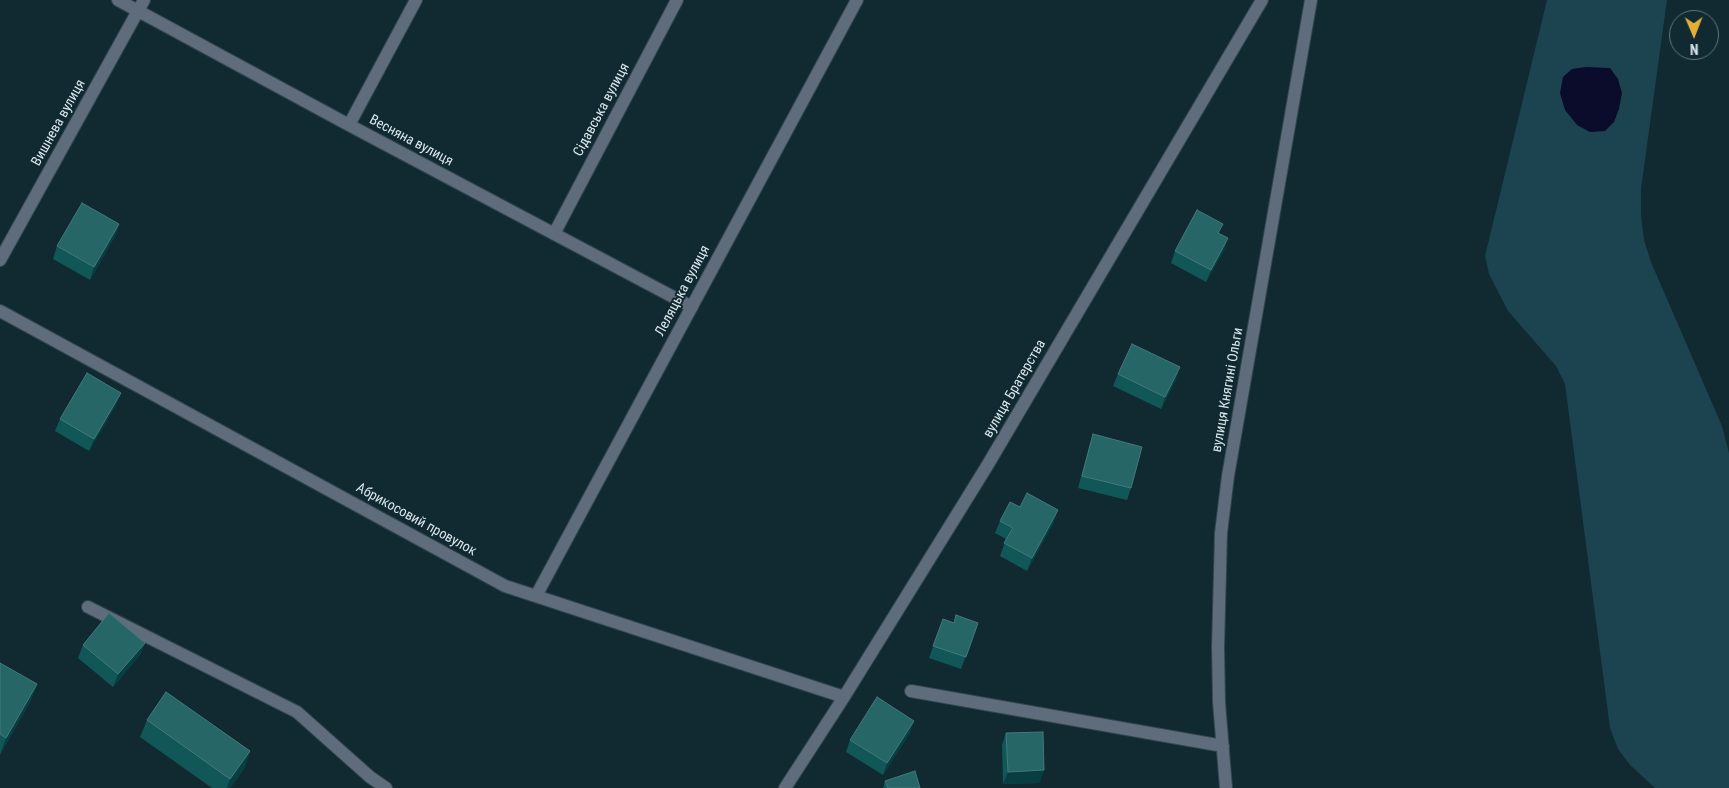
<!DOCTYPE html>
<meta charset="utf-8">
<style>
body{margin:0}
#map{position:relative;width:1729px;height:788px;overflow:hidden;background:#112931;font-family:"Roboto Condensed",sans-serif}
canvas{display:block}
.north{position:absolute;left:1669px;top:10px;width:50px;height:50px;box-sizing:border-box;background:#112931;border:1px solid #61757b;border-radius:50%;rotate:179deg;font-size:14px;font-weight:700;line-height:20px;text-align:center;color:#d8e6eb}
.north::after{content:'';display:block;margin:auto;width:18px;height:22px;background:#e1af34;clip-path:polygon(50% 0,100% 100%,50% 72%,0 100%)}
</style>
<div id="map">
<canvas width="1729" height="788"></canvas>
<div class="north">N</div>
</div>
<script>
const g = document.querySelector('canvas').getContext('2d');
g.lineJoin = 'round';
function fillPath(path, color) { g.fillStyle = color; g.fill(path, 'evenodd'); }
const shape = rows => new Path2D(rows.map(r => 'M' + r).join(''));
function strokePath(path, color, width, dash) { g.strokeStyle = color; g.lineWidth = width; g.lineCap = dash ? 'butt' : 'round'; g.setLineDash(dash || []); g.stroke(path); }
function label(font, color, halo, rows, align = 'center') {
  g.font = font + ' "Roboto Condensed",sans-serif'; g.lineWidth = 4; g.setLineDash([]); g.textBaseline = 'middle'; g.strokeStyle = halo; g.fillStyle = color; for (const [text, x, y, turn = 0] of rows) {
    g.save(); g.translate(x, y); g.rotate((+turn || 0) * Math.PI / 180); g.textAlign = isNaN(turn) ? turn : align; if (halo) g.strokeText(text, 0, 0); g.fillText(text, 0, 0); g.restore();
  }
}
const green = shape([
 [1547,0,1667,0,1641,189,1641,216,1644,240,1651,262,1722,426,1729,453,1729,788,1655,788,1630,765,1618,749,1610,728,1565,384,1556,366,1508,311,1489,274,1485,256]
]);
const water = shape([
 [1586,67,1610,68,1618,79,1622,93,1619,109,1614,122,1605,131,1590,132,1577,125,1565,110,1560,93,1563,77,1572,69]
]);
const minor = shape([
 [118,0,349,125,692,307],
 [349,125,416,0],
 [554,234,677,0],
 [0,260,144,0],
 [0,311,505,586,844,697],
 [536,596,857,0],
 [88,607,297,712,370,777,386,788],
 [911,691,1223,746],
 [785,788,844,697,987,466,1262,0],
 [1226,788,1219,702,1218,647,1221,533,1228,476,1311,0]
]);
const wall = shape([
 [119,224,115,236,90,280,53,259,57,246],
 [1219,234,1228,238,1224,250,1206,282,1171,263,1175,251],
 [1118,374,1176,379,1161,409,1113,386],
 [116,405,89,451,55,431,60,419],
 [1093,434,1131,488,1127,500,1078,488,1089,447],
 [1020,507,1054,522,1027,571,1000,556,1006,539,995,533,1000,521],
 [943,619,954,623,978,623,961,669,929,658],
 [145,643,140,655,113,687,78,658,83,645],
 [0,663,37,684,30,702,0,755],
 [147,720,250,751,244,769,230,788,212,788,140,737],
 [910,733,883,775,846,752,850,740],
 [1006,733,1040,783,1003,784,1002,745],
 [885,781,920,788,883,788]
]);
const shadedWall = shape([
 [119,224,115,236,90,280,94,267],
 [1228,238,1224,250,1206,282,1211,270],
 [1180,367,1176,379,1161,409,1165,397],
 [121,393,116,405,89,451,94,439],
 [1058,510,1054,522,1027,571,1032,558],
 [145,643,140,655,113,687,118,674],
 [37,684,30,702,0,755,6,738],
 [914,721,910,733,883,775,887,763],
 [250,751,244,769,230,788,227,788,230,779],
 [1044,770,1040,783,1003,784,1008,772]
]);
const building = shape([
 [82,203,119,224,94,267,57,246,82,203],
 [1197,210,1223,224,1218,233,1228,238,1211,270,1175,251,1197,210],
 [1132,344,1180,367,1165,397,1118,374,1132,344],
 [87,373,121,393,94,439,60,419,87,373],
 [1093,434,1142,447,1131,488,1082,476,1093,434],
 [1027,493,1058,510,1032,558,1004,543,1013,528,1000,521,1010,502,1020,507,1027,493],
 [109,613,145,643,118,674,83,645,109,613],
 [956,615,978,623,966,657,933,646,943,619,954,623,956,615],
 [0,663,37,684,6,738,0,734,0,663],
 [166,692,250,751,230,779,147,720,166,692],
 [877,697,914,721,887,763,850,740,877,697],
 [1043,732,1044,770,1008,772,1006,733,1043,732],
 [915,771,920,788,888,788,885,781,915,771]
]);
const streetNames = [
 ["Сідавська вулиця",602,110,-62],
 ["Вишнева вулиця",59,123,-61],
 ["Весняна вулиця",411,141,28],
 ["Леляцька вулиця",683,291,-62],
 ["вулиця Братерства",1015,389,-60],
 ["вулиця Княгині Ольги",1228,390,-80],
 ["Абрикосовий провулок",416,520,29]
];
fillPath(green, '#1b4350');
fillPath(water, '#0b0b2b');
strokePath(minor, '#31474f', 14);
strokePath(minor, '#5e6c7b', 12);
fillPath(wall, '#115757');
fillPath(shadedWall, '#083e41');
fillPath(building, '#266667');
strokePath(building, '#427a7c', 1);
label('14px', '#d8e6eb', '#112931', streetNames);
</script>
